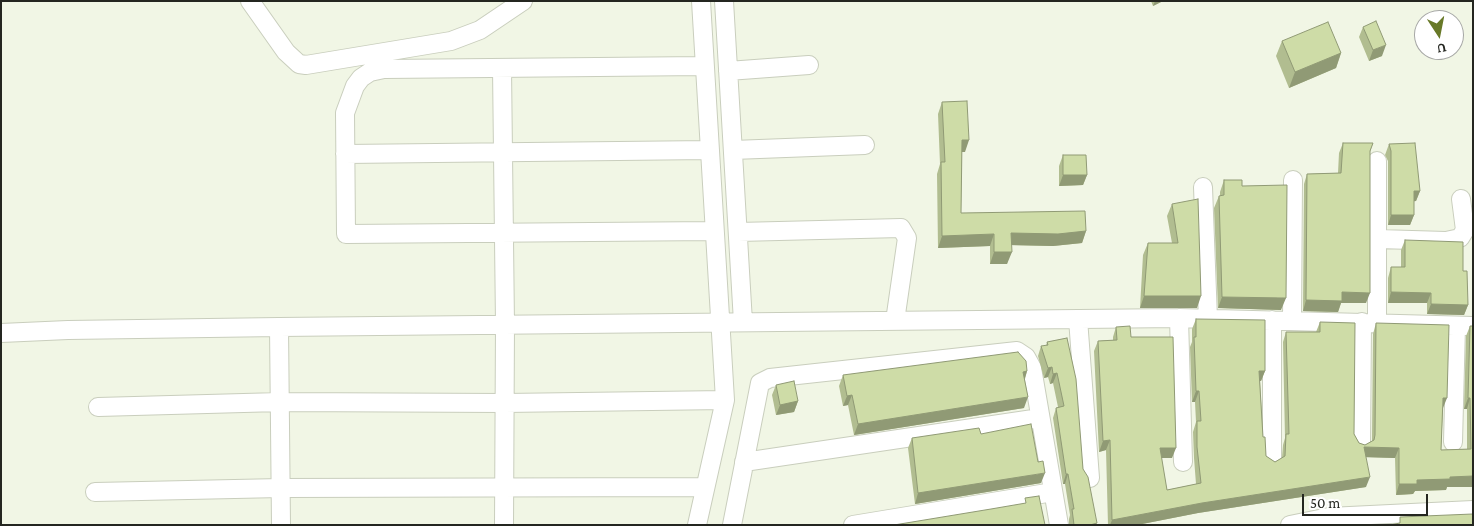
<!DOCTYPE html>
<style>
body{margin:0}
#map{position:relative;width:1474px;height:526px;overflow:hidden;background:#f1f6e5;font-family:"Crimson Pro",serif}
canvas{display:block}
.frame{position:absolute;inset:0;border:2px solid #242620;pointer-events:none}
.north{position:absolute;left:1414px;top:10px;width:50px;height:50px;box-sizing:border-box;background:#fff;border:1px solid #a7a8a6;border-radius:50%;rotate:169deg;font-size:14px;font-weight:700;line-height:20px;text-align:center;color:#242620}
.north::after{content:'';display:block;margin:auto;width:18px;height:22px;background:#687928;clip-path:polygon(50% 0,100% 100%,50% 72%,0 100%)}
.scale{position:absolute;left:1302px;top:494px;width:126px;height:22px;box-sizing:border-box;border:2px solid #242620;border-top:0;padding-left:6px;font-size:15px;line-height:18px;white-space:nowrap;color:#242620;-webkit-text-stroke:4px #fff;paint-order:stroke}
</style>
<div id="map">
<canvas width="1474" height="526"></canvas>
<div class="frame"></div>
<div class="north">U</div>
<div class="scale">50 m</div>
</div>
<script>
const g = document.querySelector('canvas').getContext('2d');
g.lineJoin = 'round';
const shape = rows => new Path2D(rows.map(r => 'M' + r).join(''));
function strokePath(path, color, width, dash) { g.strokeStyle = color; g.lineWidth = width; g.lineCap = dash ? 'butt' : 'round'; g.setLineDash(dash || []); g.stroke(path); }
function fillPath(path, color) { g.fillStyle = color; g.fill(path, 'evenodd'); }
const street = shape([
 [250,1,286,52,299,64,306,65,451,41,480,30,523,1],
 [724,1,743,322],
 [704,66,384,69,370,72,361,78,355,86,345,113,346,234,714,231],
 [502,68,505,325,504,525],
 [728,71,809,65],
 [733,150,865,145],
 [345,154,709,150],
 [1377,161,1377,323],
 [1203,187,1208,319],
 [738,232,901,228,907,238,895,321],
 [1378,239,1446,241,1460,238,1465,230,1461,199],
 [1179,318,1183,462],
 [1078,319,1090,478],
 [1292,321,1293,180],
 [279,327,281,525],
 [1,333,68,330,279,327,1179,318,1473,326],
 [98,407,280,402,505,403,725,400],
 [1453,442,1456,326],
 [1361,445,1362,322],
 [744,462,1040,418],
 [1272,462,1272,320],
 [95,492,281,488,705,487],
 [697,525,725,400,701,1],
 [732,525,760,383,770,378,1017,351,1026,357,1032,368,1059,525],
 [853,525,1053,492],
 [1290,525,1329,517,1473,510]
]);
const wall = shape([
 [1151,1,1163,1,1153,6],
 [1363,27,1382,56,1369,61,1359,37],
 [1282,41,1341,53,1336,68,1289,88,1276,56],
 [942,102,965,152,962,152,961,213,1086,231,1082,243,1053,246,1011,245,1007,264,990,264,990,246,938,248,937,174,940,164,938,114],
 [1343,143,1373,143,1370,152,1366,303,1341,303,1338,312,1303,311,1304,184,1307,174,1338,173,1339,153],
 [1389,144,1420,191,1416,201,1414,201,1414,215,1410,225,1388,225,1388,161,1385,155],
 [1063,155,1087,175,1083,185,1059,186,1059,166],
 [1224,180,1242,186,1281,310,1218,308,1214,208,1219,196,1220,196,1220,192],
 [1172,204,1197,308,1140,308,1143,255,1148,243,1172,243,1167,216],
 [1405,240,1463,271,1468,305,1464,315,1427,314,1427,303,1388,303,1388,278,1391,267,1401,267,1401,250],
 [1196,319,1265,371,1261,381,1260,381,1263,437,1266,456,1275,462,1282,458,1283,445,1285,438,1283,342,1286,332,1316,332,1320,322,1354,434,1359,443,1365,445,1372,441,1373,334,1376,323,1443,408,1441,450,1467,449,1467,409,1464,409,1466,336,1470,326,1473,326,1473,488,1473,487,1447,487,1446,490,1415,491,1413,494,1396,495,1395,458,1366,457,1366,487,1198,513,1137,525,1108,525,1106,450,1099,452,1094,351,1098,341,1113,340,1113,337,1116,327,1131,337,1172,458,1161,458,1167,490,1196,484,1194,458,1193,432,1196,422,1195,402,1192,402,1190,347,1192,342,1192,329],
 [1067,338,1083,469,1097,525,1069,525,1069,519,1070,515,1065,484,1063,484,1053,418,1056,408,1058,407,1053,383,1050,384,1048,377,1044,378,1038,356,1041,346,1046,346,1047,342],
 [1027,371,1025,379,1024,408,854,435,848,405,843,406,839,386,843,375],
 [776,385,798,401,794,412,776,415,772,395],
 [981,434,1041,483,915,504,908,448,912,438]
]);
const shadedWall = shape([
 [1155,1,1163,1,1153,6],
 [1386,45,1382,56,1369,61,1373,50],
 [1341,53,1336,68,1289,88,1295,72],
 [962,140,969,140,965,152,957,152],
 [1063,175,1087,175,1083,185,1059,186],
 [1414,191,1420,191,1416,201,1410,202],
 [1391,215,1414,215,1410,225,1388,225],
 [1086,231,1082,243,1053,246,1007,245,1011,233],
 [994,234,990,246,938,248,942,236],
 [994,252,1012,252,1007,264,990,264],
 [1342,292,1370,293,1366,303,1341,303,1338,312,1303,311,1306,300],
 [1391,292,1431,293,1427,303,1388,303],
 [1144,296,1201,296,1197,308,1140,308],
 [1222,297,1286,298,1281,310,1218,308],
 [1431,304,1468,305,1464,315,1427,314],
 [1052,367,1048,377,1044,378,1048,368],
 [1027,371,1024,381,1023,372],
 [1259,371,1265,371,1261,381,1255,381],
 [1057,373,1053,383,1050,384,1053,374],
 [1196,391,1199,391,1195,402,1192,402],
 [852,395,848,405,843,406,847,396],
 [1028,397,1024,408,854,435,858,424],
 [1443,398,1447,398,1443,408],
 [1468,398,1470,398,1467,409,1464,409],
 [798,401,794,412,776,415,780,405],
 [1110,440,1106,450,1099,452,1103,441],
 [1364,447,1399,448,1395,458,1360,457],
 [1160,448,1176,448,1172,458,1156,458],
 [1045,473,1041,483,915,504,918,493],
 [1066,474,1068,474,1065,484,1063,484],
 [1473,476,1473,487,1447,487,1446,490,1415,491,1413,494,1396,495,1399,484,1417,480,1450,477],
 [1370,477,1366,487,1198,513,1137,525,1110,525,1112,520,1202,503]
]);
const building = shape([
 [1376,21,1386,45,1373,50,1363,27,1376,21],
 [1328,22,1341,53,1295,72,1282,41,1328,22],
 [967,101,969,140,962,140,961,213,1085,211,1086,231,1058,234,1011,233,1012,252,994,252,994,234,942,236,941,162,945,162,942,102,967,101],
 [1343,143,1373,143,1370,151,1370,293,1342,292,1342,301,1306,300,1307,174,1341,173,1343,143],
 [1415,143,1420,191,1414,191,1414,215,1391,215,1391,151,1389,144,1415,143],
 [1063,155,1086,155,1087,175,1063,175,1063,155],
 [1224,180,1242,180,1242,186,1287,185,1286,298,1222,297,1219,196,1224,195,1224,180],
 [1198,199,1201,296,1144,296,1148,243,1178,243,1172,204,1198,199],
 [1405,240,1463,242,1463,271,1467,271,1468,305,1431,304,1431,293,1391,292,1391,267,1405,267,1405,240],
 [1196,319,1265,320,1265,371,1259,371,1263,437,1265,437,1266,456,1275,462,1285,456,1286,434,1289,434,1286,332,1320,332,1320,322,1355,323,1354,434,1359,443,1365,445,1374,440,1375,435,1376,323,1449,325,1447,398,1443,398,1441,450,1471,449,1470,398,1468,398,1470,326,1473,326,1473,476,1450,477,1450,479,1417,480,1417,484,1399,484,1399,448,1364,447,1370,477,1202,503,1112,520,1110,440,1103,441,1098,341,1117,340,1116,327,1130,326,1131,337,1173,337,1176,448,1160,448,1167,490,1201,483,1197,447,1197,421,1201,421,1199,391,1196,391,1194,337,1196,337,1196,319],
 [1067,338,1076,379,1083,469,1088,477,1097,523,1090,525,1074,525,1072,509,1074,509,1068,474,1066,474,1056,408,1064,406,1057,373,1053,374,1052,367,1048,368,1041,346,1048,345,1047,342,1067,338],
 [1018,352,1026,361,1027,371,1023,372,1028,397,858,424,852,395,847,396,843,375,1018,352],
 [794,381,798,401,780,405,776,385,794,381],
 [1031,424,1038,462,1043,461,1045,473,918,493,912,438,979,428,981,434,1031,424],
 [1039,496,1045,525,894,525,991,509,1026,503,1025,498,1039,496],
 [1473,514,1473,525,1390,525,1400,523,1400,517,1473,514]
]);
strokePath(street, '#c9cebd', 20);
strokePath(street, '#fff', 18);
fillPath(wall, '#b1bd90');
fillPath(shadedWall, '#909a75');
fillPath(building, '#cedca7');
strokePath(building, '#909a75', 1);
</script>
